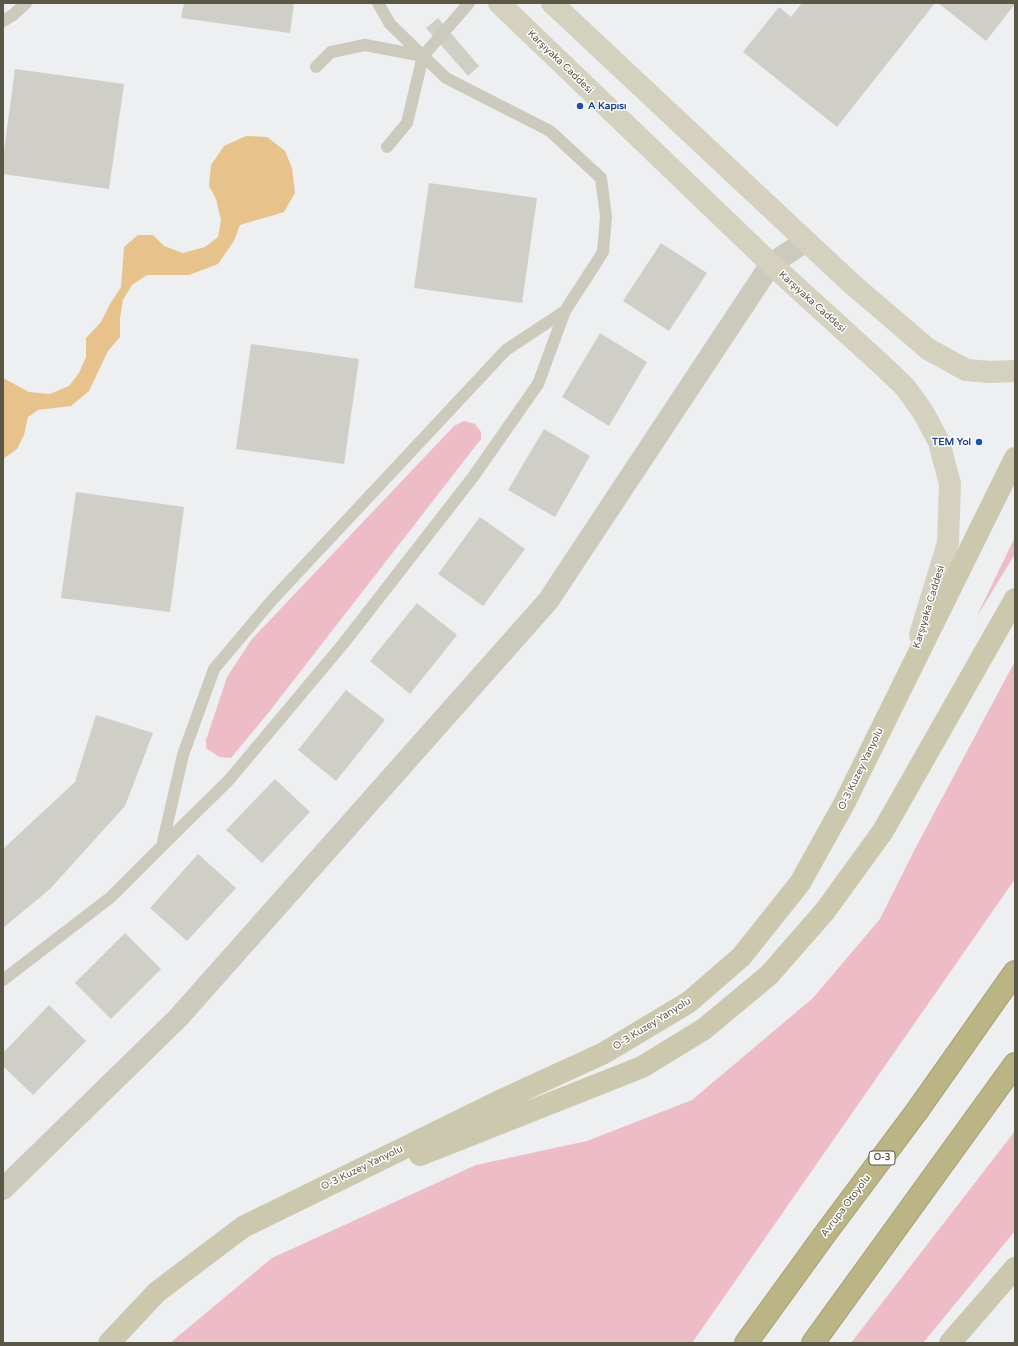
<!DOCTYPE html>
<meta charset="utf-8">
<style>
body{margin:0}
#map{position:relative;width:1018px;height:1346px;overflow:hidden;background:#edeff0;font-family:"Varela Round",sans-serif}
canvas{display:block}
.frame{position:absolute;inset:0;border:4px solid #5a5746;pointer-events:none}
</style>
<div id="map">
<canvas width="1018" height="1346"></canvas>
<div class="frame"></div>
</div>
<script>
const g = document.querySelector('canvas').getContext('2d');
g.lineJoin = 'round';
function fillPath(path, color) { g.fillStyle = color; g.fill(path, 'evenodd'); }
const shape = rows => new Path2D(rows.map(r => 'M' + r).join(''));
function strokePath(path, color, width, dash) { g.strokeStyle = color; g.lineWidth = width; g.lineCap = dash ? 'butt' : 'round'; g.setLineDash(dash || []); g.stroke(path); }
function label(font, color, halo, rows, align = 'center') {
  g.font = font + ' "Varela Round",sans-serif'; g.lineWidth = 3; g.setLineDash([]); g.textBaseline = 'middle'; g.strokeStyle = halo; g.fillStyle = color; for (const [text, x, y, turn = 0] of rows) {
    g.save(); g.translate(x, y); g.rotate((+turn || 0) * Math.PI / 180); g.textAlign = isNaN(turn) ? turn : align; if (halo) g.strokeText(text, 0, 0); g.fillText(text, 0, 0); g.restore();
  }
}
const green = shape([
 [464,421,475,424,481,432,481,439,269,712,231,758,219,757,206,748,206,740,227,677,252,639,454,426],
 [1015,537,1015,554,976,618],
 [1015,661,1015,879,692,1343,170,1343,272,1258,476,1165,587,1141,692,1100,813,998,880,919,915,849],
 [1015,1131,1015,1231,923,1343,851,1343]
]);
const water = shape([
 [246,136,267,137,285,151,292,168,295,193,284,212,240,225,234,241,218,264,189,275,147,275,132,285,123,300,120,318,120,337,108,351,89,391,71,406,38,410,28,417,24,435,17,449,3,459,3,378,29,392,50,394,69,386,79,373,86,357,86,338,101,322,110,304,121,287,124,247,138,235,153,235,164,246,183,253,205,247,218,237,221,220,216,199,209,186,211,165,224,146]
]);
const building = shape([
 [184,3,294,3,290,33,181,18],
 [802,3,935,3,837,127,743,52,779,7,791,17],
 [938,3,1015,3,1015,4,986,41],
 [438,18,479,66,468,76,426,28],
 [15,69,124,84,109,189,3,174,3,159],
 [429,183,537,198,522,303,414,288],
 [661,243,707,273,669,331,623,301],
 [600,333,647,362,609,426,562,397],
 [251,344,359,359,344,464,236,449],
 [544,429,590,456,555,517,508,490],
 [76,492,184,507,170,612,61,598],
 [480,517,525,549,483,606,438,574],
 [417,603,457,635,410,694,370,661],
 [346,690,385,720,336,781,298,750],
 [96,715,153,733,125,806,50,889,3,928,3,849,75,782],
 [275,779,310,812,262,863,226,830],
 [198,854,236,888,187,941,150,908],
 [125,933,161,969,111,1019,75,983],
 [49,1005,86,1041,33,1095,3,1066,3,1053]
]);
const service = shape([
 [3,21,13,15,26,3],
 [316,67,331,52,365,45,423,56],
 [387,147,407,123,423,56,469,3],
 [162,846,183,755,214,669,273,599,506,350,565,311],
 [3,980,111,897,162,846,229,780,343,644,473,477,538,384,565,311,603,252,606,216,601,178,550,131,446,78,390,24,378,3]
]);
const minor = shape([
 [3,1189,178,1018,548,601,771,264,806,241]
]);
const secondary = shape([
 [499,3,771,264,882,365,905,387,923,412,939,442,950,484,948,543,920,635],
 [552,3,806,241,852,284,928,349,966,370,990,372,1015,371]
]);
const primary = shape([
 [420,1155,642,1067,704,1029,769,975,825,911,883,831,1015,599],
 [109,1343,157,1292,243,1227,506,1098,604,1053,689,1002,741,957,800,883,845,802,1015,458],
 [950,1343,1015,1268]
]);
const motorway = shape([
 [746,1343,825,1234,917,1111,1015,972],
 [813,1343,1015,1064]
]);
const markers = [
 [580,106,4,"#1a4fb4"],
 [979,442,4,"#1a4fb4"]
];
const shields = [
 [882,1158,26]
];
const shieldNames = [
 ["O-3",882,1158]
];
const streetNames = [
 ["Karşıyaka Caddesi",560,62,44],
 ["Karşıyaka Caddesi",812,302,42],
 ["Karşıyaka Caddesi",929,607,-73],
 ["O-3 Kuzey Yanyolu",861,769,-64],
 ["O-3 Kuzey Yanyolu",652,1024,-32],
 ["O-3 Kuzey Yanyolu",362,1168,-26],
 ["Avrupa Otoyolu",846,1206,-53]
];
const transitNames = [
 ["A Kapısı",588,106],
 ["TEM Yol",971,442,"right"]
];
fillPath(green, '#edbcc7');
fillPath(water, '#e8c28b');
fillPath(building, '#cfcfc7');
strokePath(motorway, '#a6a172', 24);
strokePath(service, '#cccabc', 12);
strokePath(minor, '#cccabc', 22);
strokePath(secondary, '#d4d2be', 22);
strokePath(primary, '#cbc8ad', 22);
strokePath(motorway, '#bbb586', 22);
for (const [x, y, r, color] of markers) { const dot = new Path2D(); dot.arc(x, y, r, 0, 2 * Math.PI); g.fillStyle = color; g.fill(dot); strokePath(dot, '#fff', 1.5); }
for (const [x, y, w] of shields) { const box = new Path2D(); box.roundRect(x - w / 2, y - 7, w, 14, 3); g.fillStyle = '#fff'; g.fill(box); strokePath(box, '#5a5746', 1); }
label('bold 9px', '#5a5746', null, shieldNames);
label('10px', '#5a5746', '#fff', streetNames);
label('bold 10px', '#164399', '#fff', transitNames, 'left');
</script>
